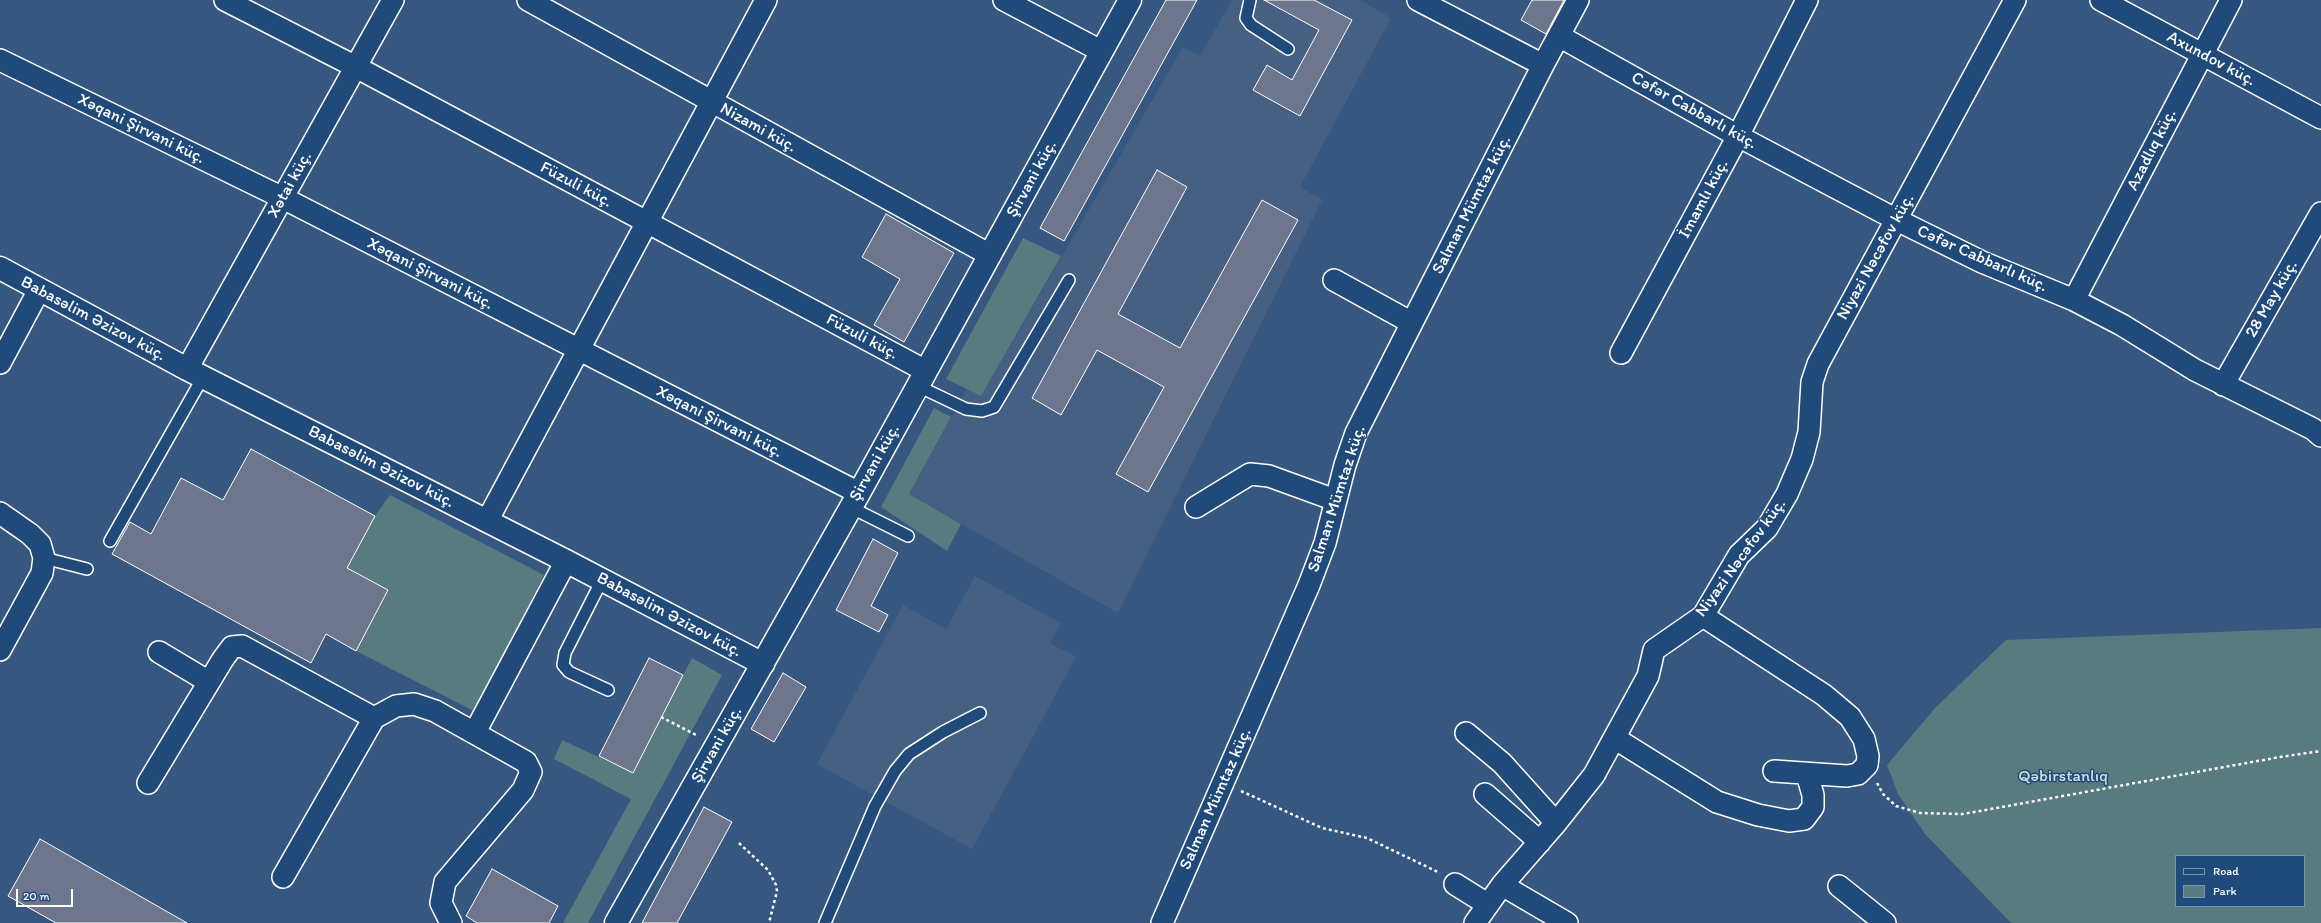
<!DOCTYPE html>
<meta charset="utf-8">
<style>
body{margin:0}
#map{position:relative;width:2321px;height:923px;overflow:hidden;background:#36577f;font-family:Itim,sans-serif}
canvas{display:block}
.legend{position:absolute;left:2175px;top:855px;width:130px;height:52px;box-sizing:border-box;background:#1f4a7a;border:1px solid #7992af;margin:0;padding:5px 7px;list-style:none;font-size:12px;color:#fff}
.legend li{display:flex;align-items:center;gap:8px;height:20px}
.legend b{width:20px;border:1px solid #7992af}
.scale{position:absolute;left:16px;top:889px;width:57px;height:18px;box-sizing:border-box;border:2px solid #fff;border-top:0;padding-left:5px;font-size:12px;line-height:14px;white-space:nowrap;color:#fff;-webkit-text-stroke:3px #1f4a7a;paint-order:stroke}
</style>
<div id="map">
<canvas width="2321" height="923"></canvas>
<ul class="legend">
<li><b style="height:5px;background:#1f4a7a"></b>Road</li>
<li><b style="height:11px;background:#587b80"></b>Park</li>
</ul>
<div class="scale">20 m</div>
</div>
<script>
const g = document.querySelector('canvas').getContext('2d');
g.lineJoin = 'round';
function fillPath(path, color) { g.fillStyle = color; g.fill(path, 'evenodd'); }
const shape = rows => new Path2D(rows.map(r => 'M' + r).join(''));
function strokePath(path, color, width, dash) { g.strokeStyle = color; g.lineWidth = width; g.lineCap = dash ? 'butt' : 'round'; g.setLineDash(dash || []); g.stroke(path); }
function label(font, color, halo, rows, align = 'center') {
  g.font = font + ' Itim,sans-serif'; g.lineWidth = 3; g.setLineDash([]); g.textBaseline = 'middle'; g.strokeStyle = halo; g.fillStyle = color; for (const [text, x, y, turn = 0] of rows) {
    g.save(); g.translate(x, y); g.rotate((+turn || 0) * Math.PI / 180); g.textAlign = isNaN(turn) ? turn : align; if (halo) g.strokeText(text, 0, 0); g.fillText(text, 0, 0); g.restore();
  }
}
const built = shape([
 [1232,0,1360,0,1391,18,1300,187,1322,200,1118,613,909,494,967,389,981,396,1183,47,1200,56],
 [975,576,1061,623,1050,643,1076,657,972,849,817,764,903,605,946,629]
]);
const green = shape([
 [1023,238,1061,256,981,396,946,379],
 [934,408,951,417,909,494,961,524,947,551,881,507],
 [390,495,544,575,474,711,356,651,388,591,347,568,375,516],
 [2321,628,2321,923,2011,923,1925,834,1898,794,1887,765,1936,707,2006,640],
 [2176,856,2304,856,2304,906,2176,906],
 [692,658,722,675,588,923,563,923,631,799,554,759,562,740,633,773]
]);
const building = shape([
 [1166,0,1197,0,1064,241,1040,228,1166,0],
 [1264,0,1314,0,1352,20,1300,116,1253,90,1267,65,1292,80,1319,30,1264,0],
 [1532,0,1564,0,1546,34,1521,20,1532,0],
 [1157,170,1187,187,1118,314,1180,348,1262,200,1298,220,1148,492,1116,474,1164,387,1097,350,1061,415,1032,398,1157,170],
 [886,214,954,253,904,342,874,325,900,279,862,257,886,214],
 [251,449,375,516,347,568,388,590,356,651,326,634,311,663,112,554,130,522,151,534,181,478,223,500,251,449],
 [873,539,898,553,871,606,888,615,879,632,836,610,873,539],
 [649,658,683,675,633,773,599,756,649,658],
 [783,673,806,687,774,742,751,729,783,673],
 [704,807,732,822,677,923,642,923,704,807],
 [40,839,187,923,56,923,8,896,40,839],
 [492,869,558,906,549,923,477,923,466,916,492,869]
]);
const path = shape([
 [661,717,698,736],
 [1877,783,1883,794,1896,806,1920,813,1963,814,2280,757,2321,751],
 [1241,791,1322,828,1367,838,1440,873],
 [739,843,768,870,776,885,777,891,769,923]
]);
const service = shape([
 [1250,0,1246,18,1251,25,1288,49],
 [918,386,966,409,982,411,994,407,1069,280],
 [850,507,908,536],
 [110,541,203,377],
 [44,558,87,569],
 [602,580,565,653,563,665,569,672,608,690],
 [825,923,875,806,895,771,909,754,943,732,980,713]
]);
const minor = shape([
 [225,0,356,67,926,371],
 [528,0,990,255],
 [1004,0,1101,51],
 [1418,0,1543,65],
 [2101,0,2321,118],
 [1559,36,1738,136,1897,220,1982,262,2074,300,2122,325,2195,370,2313,429,2321,436],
 [0,60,283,198,859,493],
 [1334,280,1412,323],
 [2074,300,2231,0],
 [1621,353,1738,136,1807,0],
 [0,363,39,290],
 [187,369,393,0],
 [2223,385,2321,213],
 [1196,507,1250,474,1269,476,1335,500],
 [0,513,30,534,40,544,44,558,42,573,0,650],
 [487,521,766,0],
 [1703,616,1824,695,1850,717,1864,739,1868,756,1867,765,1858,774,1847,776,1774,771],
 [159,652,209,682],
 [475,732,566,561],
 [1466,733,1502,763,1556,823],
 [1616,739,1717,802,1758,815,1789,821,1804,819,1813,807,1813,795,1807,774],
 [148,783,223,659,232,647,242,646,374,718,396,706,414,704,435,711,526,762,531,772,523,790,445,882,441,903,451,923],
 [1485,794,1540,842],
 [283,877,374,718],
 [1455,884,1487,904],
 [1502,885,1567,923],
 [1839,886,1885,923],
 [1162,923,1309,585,1325,543,1345,465,1356,433,1543,65,1578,0],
 [1475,923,1502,885,1556,823,1594,775,1648,676,1654,650,1703,616,1739,555,1767,528,1787,494,1802,459,1809,432,1812,382,1818,364,2015,0]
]);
const tertiary = shape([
 [0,268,187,369,566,561,763,664]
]);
const secondary = shape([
 [616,923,859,493,1130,0]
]);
const streetNames = [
 ["Axundov küç.",2211,59,28],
 ["Cəfər Cabbarlı küç.",1694,111,29],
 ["Nizami küç.",758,128,29],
 ["Xəqani Şirvani küç.",141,129,26],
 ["Azadlıq küç.",2152,150,-63],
 ["Şirvani küç.",1032,179,-61],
 ["Xətai küç.",290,185,-61],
 ["Füzuli küç.",576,185,28],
 ["İmamlı küç.",1704,199,-62],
 ["Salman Mümtaz küç.",1472,205,-63],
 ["Niyazi Nəcəfov küç.",1876,257,-61],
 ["Cəfər Cabbarlı küç.",1982,259,24],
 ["Xəqani Şirvani küç.",430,274,27],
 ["28 May küç.",2272,299,-60],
 ["Babasəlim Əzizov küç.",93,319,28],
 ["Füzuli küç.",862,337,28],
 ["Xəqani Şirvani küç.",719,422,27],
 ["Şirvani küç.",875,463,-61],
 ["Babasəlim Əzizov küç.",381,467,27],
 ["Salman Mümtaz küç.",1337,499,-72],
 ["Niyazi Nəcəfov küç.",1741,558,-54],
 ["Babasəlim Əzizov küç.",669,615,28],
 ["Şirvani küç.",717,745,-60],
 ["Salman Mümtaz küç.",1216,799,-66]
];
const parkNames = [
 ["Qəbirstanlıq",2063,777]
];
fillPath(built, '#466083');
fillPath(green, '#587b80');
fillPath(building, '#6d768c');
strokePath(building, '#fff', 1);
strokePath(service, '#fff', 14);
strokePath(minor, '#fff', 24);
strokePath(tertiary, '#fff', 25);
strokePath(secondary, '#fff', 25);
strokePath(path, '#fff', 2.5, [3, 3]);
strokePath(service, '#1f4a7a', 11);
strokePath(minor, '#1f4a7a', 21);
strokePath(tertiary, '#1f4a7a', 22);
strokePath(secondary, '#1f4a7a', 22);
label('17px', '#fff', '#1f4a7a', streetNames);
label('17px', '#d5dedf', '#1f4a7a', parkNames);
</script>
